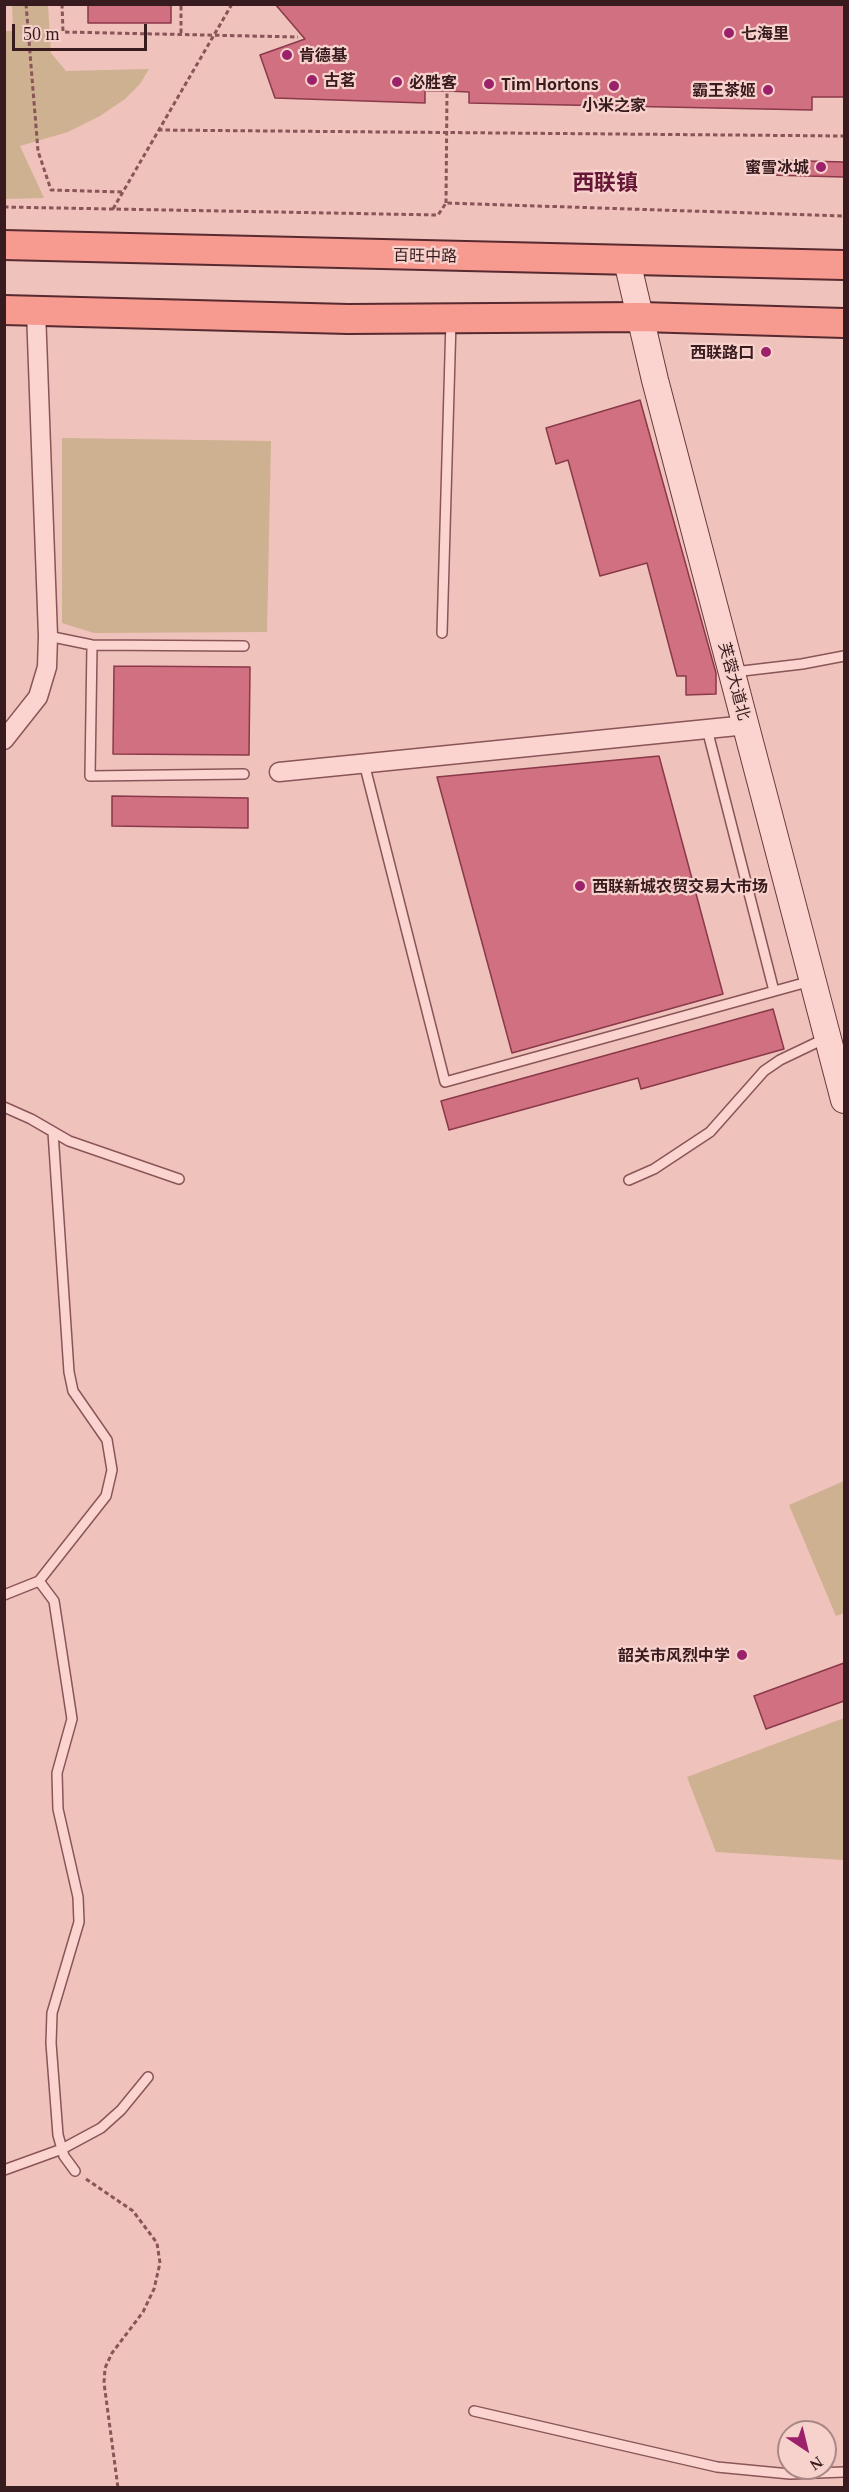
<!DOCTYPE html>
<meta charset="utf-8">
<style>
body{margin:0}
#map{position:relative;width:849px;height:2492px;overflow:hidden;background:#f0c2bc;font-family:Georgia,serif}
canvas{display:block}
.frame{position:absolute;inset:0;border:6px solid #371b1e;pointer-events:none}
.north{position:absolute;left:777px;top:2420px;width:60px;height:60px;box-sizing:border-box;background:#f7d1cc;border:2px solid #aa8886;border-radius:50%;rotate:145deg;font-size:16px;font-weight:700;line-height:24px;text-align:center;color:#371b1e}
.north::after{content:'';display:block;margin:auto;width:21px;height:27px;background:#9b216a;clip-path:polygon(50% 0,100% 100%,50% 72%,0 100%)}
.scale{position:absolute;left:12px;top:24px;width:135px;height:27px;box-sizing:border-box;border:3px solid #371b1e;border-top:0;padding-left:8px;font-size:18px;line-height:21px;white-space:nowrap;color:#371b1e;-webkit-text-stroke:4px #f7d1cc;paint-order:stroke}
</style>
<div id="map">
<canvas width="849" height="2492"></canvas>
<div class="frame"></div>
<div class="north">N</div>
<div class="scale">50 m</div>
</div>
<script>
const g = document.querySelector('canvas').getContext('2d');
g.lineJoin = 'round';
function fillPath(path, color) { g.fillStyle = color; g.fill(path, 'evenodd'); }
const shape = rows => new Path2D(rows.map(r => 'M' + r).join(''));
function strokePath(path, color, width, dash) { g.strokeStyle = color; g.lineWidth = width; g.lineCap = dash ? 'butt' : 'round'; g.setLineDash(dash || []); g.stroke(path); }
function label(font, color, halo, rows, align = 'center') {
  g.font = font + ' Georgia,"Noto Sans SC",serif'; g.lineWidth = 4.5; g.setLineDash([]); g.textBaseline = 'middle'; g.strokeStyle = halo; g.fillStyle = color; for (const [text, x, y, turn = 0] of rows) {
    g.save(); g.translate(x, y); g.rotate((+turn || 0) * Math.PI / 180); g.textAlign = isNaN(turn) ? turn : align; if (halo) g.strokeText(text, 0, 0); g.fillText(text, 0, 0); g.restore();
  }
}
const green = shape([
 [12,5,48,5,51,53,66,71,149,69,140,84,125,99,100,116,68,132,20,146,44,198,5,199,4,31,13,31],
 [62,438,271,441,267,632,94,633,62,623],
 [844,1481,844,1613,836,1616,789,1505],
 [844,1718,844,1860,716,1852,687,1777]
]);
const building = shape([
 [88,4,171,4,171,23,88,23,88,4],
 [275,4,844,4,844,97,812,97,812,110,469,103,469,92,447,91,425,91,425,103,275,98,260,55,305,39,275,4],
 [769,160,844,162,844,177,769,175,769,160],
 [640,400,716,673,716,694,686,695,686,676,677,676,647,563,600,576,568,460,556,464,546,428,640,400],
 [114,666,250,667,249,755,113,754,114,666],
 [659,756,723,994,512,1053,437,777,659,756],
 [112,796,248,798,248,828,112,826,112,796],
 [773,1009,784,1049,641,1089,638,1078,449,1130,441,1101,773,1009],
 [844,1663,844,1701,766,1729,754,1696,844,1663]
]);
const path = shape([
 [26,4,38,151,51,190,122,192],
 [62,4,63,32,298,37],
 [181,33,181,4],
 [158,130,844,136],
 [446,203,447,91],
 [4,207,438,215,446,203,844,216],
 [113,209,232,4],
 [86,2179,133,2211,157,2243,160,2263,154,2289,143,2312,112,2353,105,2368,104,2383,118,2488]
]);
const lane = shape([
 [442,633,451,321],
 [48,636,92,645,244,646],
 [92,645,90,776,244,774],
 [734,672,802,664,844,656],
 [707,729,774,991],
 [364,763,445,1082,811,981],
 [4,1107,31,1119,69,1141,179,1179],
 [629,1180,654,1169,710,1132,764,1071,780,1060,826,1038],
 [39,1581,54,1601,72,1719,57,1773,58,1809,78,1897,79,1922,52,2013,51,2043,58,2135,64,2156,75,2171],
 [4,1595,39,1581,106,1496,112,1470,107,1440,73,1391,69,1372,53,1132],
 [4,2170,62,2149,101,2128,121,2110,148,2077],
 [474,2411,717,2467,790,2474,844,2472]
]);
const street = shape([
 [4,740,38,697,47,667,48,636,36,311],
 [279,772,747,725]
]);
const secondary = shape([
 [627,261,655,380,844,1100]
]);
const primary = shape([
 [4,245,844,265],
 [4,310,348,319,641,317,844,323]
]);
const markers = [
 [729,33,6,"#9b216a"],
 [287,55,6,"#9b216a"],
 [312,80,6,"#9b216a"],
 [397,82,6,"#9b216a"],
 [489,84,6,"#9b216a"],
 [614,86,6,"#9b216a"],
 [768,90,6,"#9b216a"],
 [821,167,6,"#9b216a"],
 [766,352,6,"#9b216a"],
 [580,886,6,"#9b216a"],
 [742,1655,6,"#9b216a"]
];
const poiNames = [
 ["七海里",741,33],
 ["肯德基",299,55],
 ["古茗",324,80],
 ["必胜客",409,82],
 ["Tim Hortons",501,84],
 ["霸王茶姬",756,90,"right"],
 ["小米之家",614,105,"center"],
 ["蜜雪冰城",809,167,"right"],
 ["西联路口",754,352,"right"],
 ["西联新城农贸交易大市场",592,886],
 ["韶关市风烈中学",730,1655,"right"]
];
const streetNames = [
 ["百旺中路",425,255,1],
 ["芙蓉大道北",735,681,75]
];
const districtNames = [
 ["西联镇",605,182]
];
fillPath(green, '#ceb190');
fillPath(building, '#d17080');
strokePath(building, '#893949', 1.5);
strokePath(lane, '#895558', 12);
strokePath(street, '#895558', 21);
strokePath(secondary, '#6a383d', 28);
strokePath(primary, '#562a2f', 32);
strokePath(path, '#895558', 3, [4.5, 3]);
strokePath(lane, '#fbd4d0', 9);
strokePath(street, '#fbd4d0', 18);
strokePath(secondary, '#fbd4d0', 26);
strokePath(primary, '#f79a90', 28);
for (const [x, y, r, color] of markers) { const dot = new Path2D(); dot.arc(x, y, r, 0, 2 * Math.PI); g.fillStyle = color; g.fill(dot); strokePath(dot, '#f7d1cc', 2); }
label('bold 16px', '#371b1e', '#f7d1cc', poiNames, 'left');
label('16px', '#371b1e', '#f7d1cc', streetNames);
label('bold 22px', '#661735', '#f7d1cc', districtNames);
</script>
